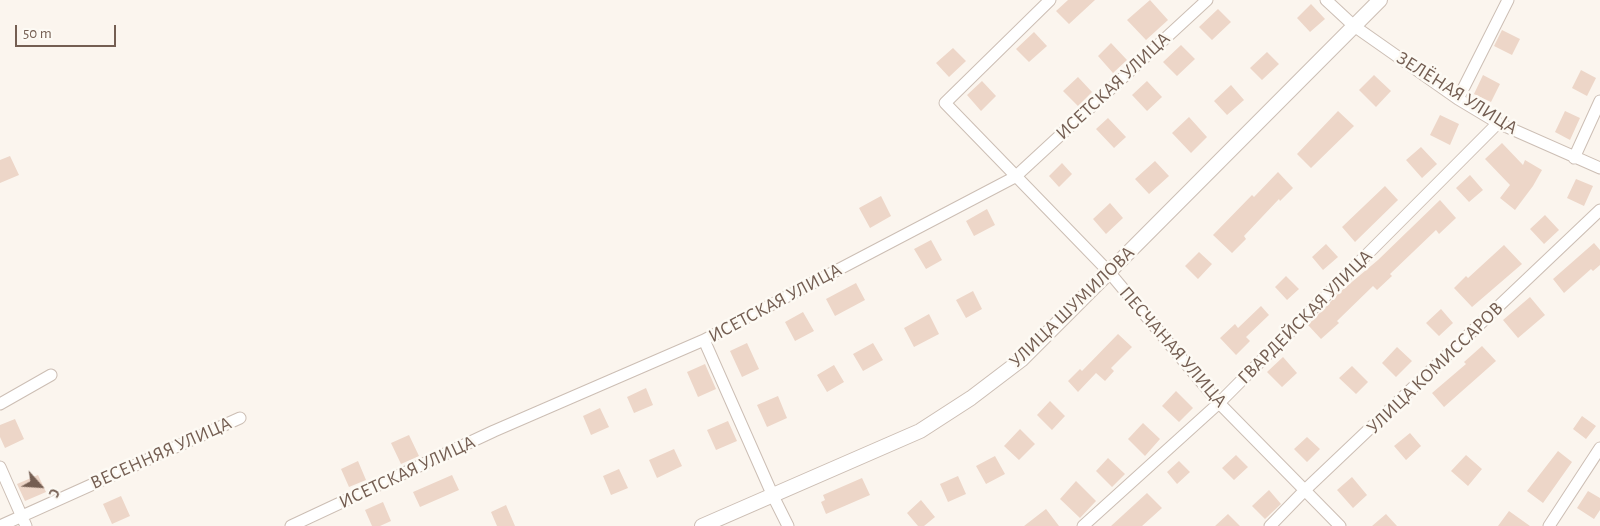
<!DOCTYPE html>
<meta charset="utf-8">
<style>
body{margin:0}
#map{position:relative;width:1600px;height:526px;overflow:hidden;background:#fbf5ee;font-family:"Alegreya Sans",sans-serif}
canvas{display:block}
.north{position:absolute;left:15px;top:461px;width:50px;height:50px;-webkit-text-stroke:4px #fdfaf4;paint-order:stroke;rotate:116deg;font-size:14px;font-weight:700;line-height:20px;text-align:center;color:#745e52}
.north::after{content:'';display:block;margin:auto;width:18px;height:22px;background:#745e52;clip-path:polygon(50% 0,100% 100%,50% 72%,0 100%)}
.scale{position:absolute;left:15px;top:25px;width:101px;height:22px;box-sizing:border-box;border:2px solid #745e52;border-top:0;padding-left:6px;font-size:15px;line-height:18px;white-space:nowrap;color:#745e52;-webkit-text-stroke:4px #fdfaf4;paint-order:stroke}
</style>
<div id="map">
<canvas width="1600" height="526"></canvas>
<div class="north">С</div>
<div class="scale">50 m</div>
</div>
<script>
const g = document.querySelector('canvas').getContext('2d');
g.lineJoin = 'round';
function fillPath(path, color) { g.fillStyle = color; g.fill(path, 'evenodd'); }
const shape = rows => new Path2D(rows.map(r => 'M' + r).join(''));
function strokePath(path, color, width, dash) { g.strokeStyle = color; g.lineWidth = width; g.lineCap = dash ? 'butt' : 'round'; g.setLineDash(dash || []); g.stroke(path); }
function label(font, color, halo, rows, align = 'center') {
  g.font = font + ' "Alegreya Sans",sans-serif'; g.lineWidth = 5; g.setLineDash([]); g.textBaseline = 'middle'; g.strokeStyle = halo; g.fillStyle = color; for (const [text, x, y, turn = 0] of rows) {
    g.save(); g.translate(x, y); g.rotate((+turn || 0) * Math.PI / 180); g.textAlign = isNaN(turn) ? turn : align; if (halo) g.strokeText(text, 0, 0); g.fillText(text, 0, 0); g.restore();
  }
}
const building = shape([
 [1068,0,1095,0,1069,24,1056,11],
 [1150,0,1168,20,1146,40,1127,20],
 [1311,4,1325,19,1310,32,1297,18],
 [1218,9,1231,22,1212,40,1199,27],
 [1502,30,1520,39,1512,55,1494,46],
 [1034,32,1047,46,1029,62,1016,49],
 [1111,43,1127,60,1113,73,1098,56],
 [1181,45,1195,59,1177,76,1163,62],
 [953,48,966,61,949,77,936,63],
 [1267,52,1279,64,1262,80,1250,68],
 [1581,70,1596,78,1587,96,1572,88],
 [1374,75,1391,91,1376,107,1359,90],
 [1483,75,1500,84,1491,102,1474,94],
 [1078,77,1092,92,1078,106,1063,91],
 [982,81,996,96,981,111,967,95],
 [1147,81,1162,97,1147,111,1132,95],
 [1231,85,1244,100,1227,115,1214,101],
 [1338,111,1354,126,1311,168,1297,154],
 [1565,111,1580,118,1570,140,1555,132],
 [1440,115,1459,124,1450,145,1430,135],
 [1189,117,1207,137,1191,153,1172,133],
 [1108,118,1126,137,1114,148,1096,129],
 [1502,143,1523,165,1525,160,1542,170,1533,186,1515,210,1500,198,1510,185,1485,159],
 [1421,147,1437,164,1422,178,1406,160],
 [10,156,19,175,0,183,0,160],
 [1155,161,1169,176,1149,194,1135,179],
 [1062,163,1072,174,1059,187,1049,176],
 [1278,172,1293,188,1280,201,1279,199,1244,236,1246,239,1232,253,1213,235,1252,195,1254,197],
 [1470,175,1483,190,1469,202,1456,188],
 [1576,179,1593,186,1584,206,1567,198],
 [1385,186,1398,200,1355,242,1342,227],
 [881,196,891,216,870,228,859,208],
 [1440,200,1456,218,1439,234,1436,230,1390,274,1392,276,1377,290,1373,286,1337,321,1339,323,1321,339,1308,325,1340,292,1378,260],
 [1110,203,1123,218,1106,234,1093,219],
 [987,209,995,225,974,236,966,221],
 [1545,215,1559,230,1544,244,1530,229],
 [931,240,942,260,926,269,914,249],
 [1594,243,1600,250,1600,265,1593,271,1591,269,1564,293,1553,279],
 [1326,244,1338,257,1323,270,1312,257],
 [1504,245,1522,264,1472,307,1454,288,1466,276,1468,278],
 [1199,252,1212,264,1198,279,1185,266],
 [1286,276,1299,289,1287,300,1275,287],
 [856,283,865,300,835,316,826,299],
 [973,291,982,309,966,318,956,300],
 [1530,297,1545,315,1518,338,1503,320],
 [1261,306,1269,315,1246,337,1250,341,1236,355,1220,338,1235,324,1238,328],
 [1441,309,1453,323,1439,336,1426,323],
 [803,312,814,331,795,341,785,322],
 [929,314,939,334,914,347,904,328],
 [1118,334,1132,347,1111,368,1114,371,1105,381,1096,373,1078,392,1068,381,1080,369,1082,371],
 [747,343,759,369,742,377,730,351],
 [873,343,883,360,863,371,853,354],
 [1482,346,1496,361,1444,407,1432,393,1466,364,1464,362],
 [1397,347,1412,361,1396,377,1382,363],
 [1283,357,1297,373,1282,387,1267,372],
 [705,364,716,389,698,397,687,372],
 [834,365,844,382,827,392,817,375],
 [1352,366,1368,382,1356,394,1339,378],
 [646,388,653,405,634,413,627,397],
 [1176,391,1193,408,1179,422,1162,406],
 [778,396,787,418,767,427,757,405],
 [1050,401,1065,416,1052,430,1037,415],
 [600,408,609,427,591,435,583,416],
 [1582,416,1596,426,1586,439,1573,429],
 [15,419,24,439,5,448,0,437,0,425],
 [728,421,737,441,716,450,707,430],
 [1143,423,1160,439,1145,456,1128,439],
 [1020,429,1035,444,1019,460,1004,446],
 [1410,433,1421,446,1406,460,1394,446],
 [409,435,419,456,401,464,391,443],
 [1307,437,1320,449,1307,462,1294,449],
 [674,449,682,466,657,478,649,460],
 [1558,451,1572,462,1543,503,1527,491],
 [1236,455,1248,467,1234,480,1222,468],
 [1466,455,1482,469,1468,486,1451,471],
 [995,456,1005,474,986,484,976,466],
 [1108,458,1125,474,1112,487,1096,471],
 [358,461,366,480,349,487,341,469],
 [1179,461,1190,472,1177,484,1167,472],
 [619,469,628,488,611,495,603,476],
 [38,475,46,492,25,501,17,484],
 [452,475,459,490,420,507,413,492],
 [958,476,966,494,948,502,940,484],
 [1352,477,1367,495,1353,508,1337,490],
 [862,478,870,495,826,514,821,502,825,500,823,495],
 [1076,481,1096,501,1080,518,1060,499],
 [1269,490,1281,504,1265,519,1252,506],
 [1588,491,1600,498,1600,510,1594,519,1577,508],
 [1147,493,1162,508,1142,526,1111,526],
 [121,496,130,516,112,524,103,504],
 [921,500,935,517,924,526,918,526,907,513],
 [383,502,391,521,380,526,372,526,365,510],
 [506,505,515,526,497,526,491,512],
 [1046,509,1059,526,1024,526],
 [1509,511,1530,526,1498,526],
 [1228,514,1240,526,1215,526],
 [1386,514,1397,526,1372,526]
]);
const minor = shape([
 [1050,0,945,103,1109,272,1219,403,1340,526],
 [1326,0,1354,26,1458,99,1498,123,1600,168],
 [1458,99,1508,0],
 [1574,158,1600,101],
 [704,340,773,496,788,526],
 [0,404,51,375],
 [0,467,26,526],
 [0,526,240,418],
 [291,526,494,431,704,340,1015,177,1207,0],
 [1083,526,1219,403,1498,123],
 [1270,526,1305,490,1600,210],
 [1549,526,1600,448]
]);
const tertiary = shape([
 [702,526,920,431,971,398,1021,360,1109,272,1380,0]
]);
const streetNames = [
 ["ИСЕТСКАЯ УЛИЦА",1113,86,-43],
 ["ЗЕЛЁНАЯ УЛИЦА",1457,93,32],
 ["ИСЕТСКАЯ УЛИЦА",775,303,-28],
 ["УЛИЦА ШУМИЛОВА",1072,307,-44],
 ["ГВАРДЕЙСКАЯ УЛИЦА",1305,317,-45],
 ["ПЕСЧАНАЯ УЛИЦА",1173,347,49],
 ["УЛИЦА КОМИССАРОВ",1435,368,-44],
 ["ВЕСЕННЯЯ УЛИЦА",161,453,-24],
 ["ИСЕТСКАЯ УЛИЦА",407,472,-25]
];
fillPath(building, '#edd6c8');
strokePath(minor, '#ccbeb4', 13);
strokePath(tertiary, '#ccbeb4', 16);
strokePath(minor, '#fff', 11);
strokePath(tertiary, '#fff', 14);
label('19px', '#745e52', '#fdfaf4', streetNames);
</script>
